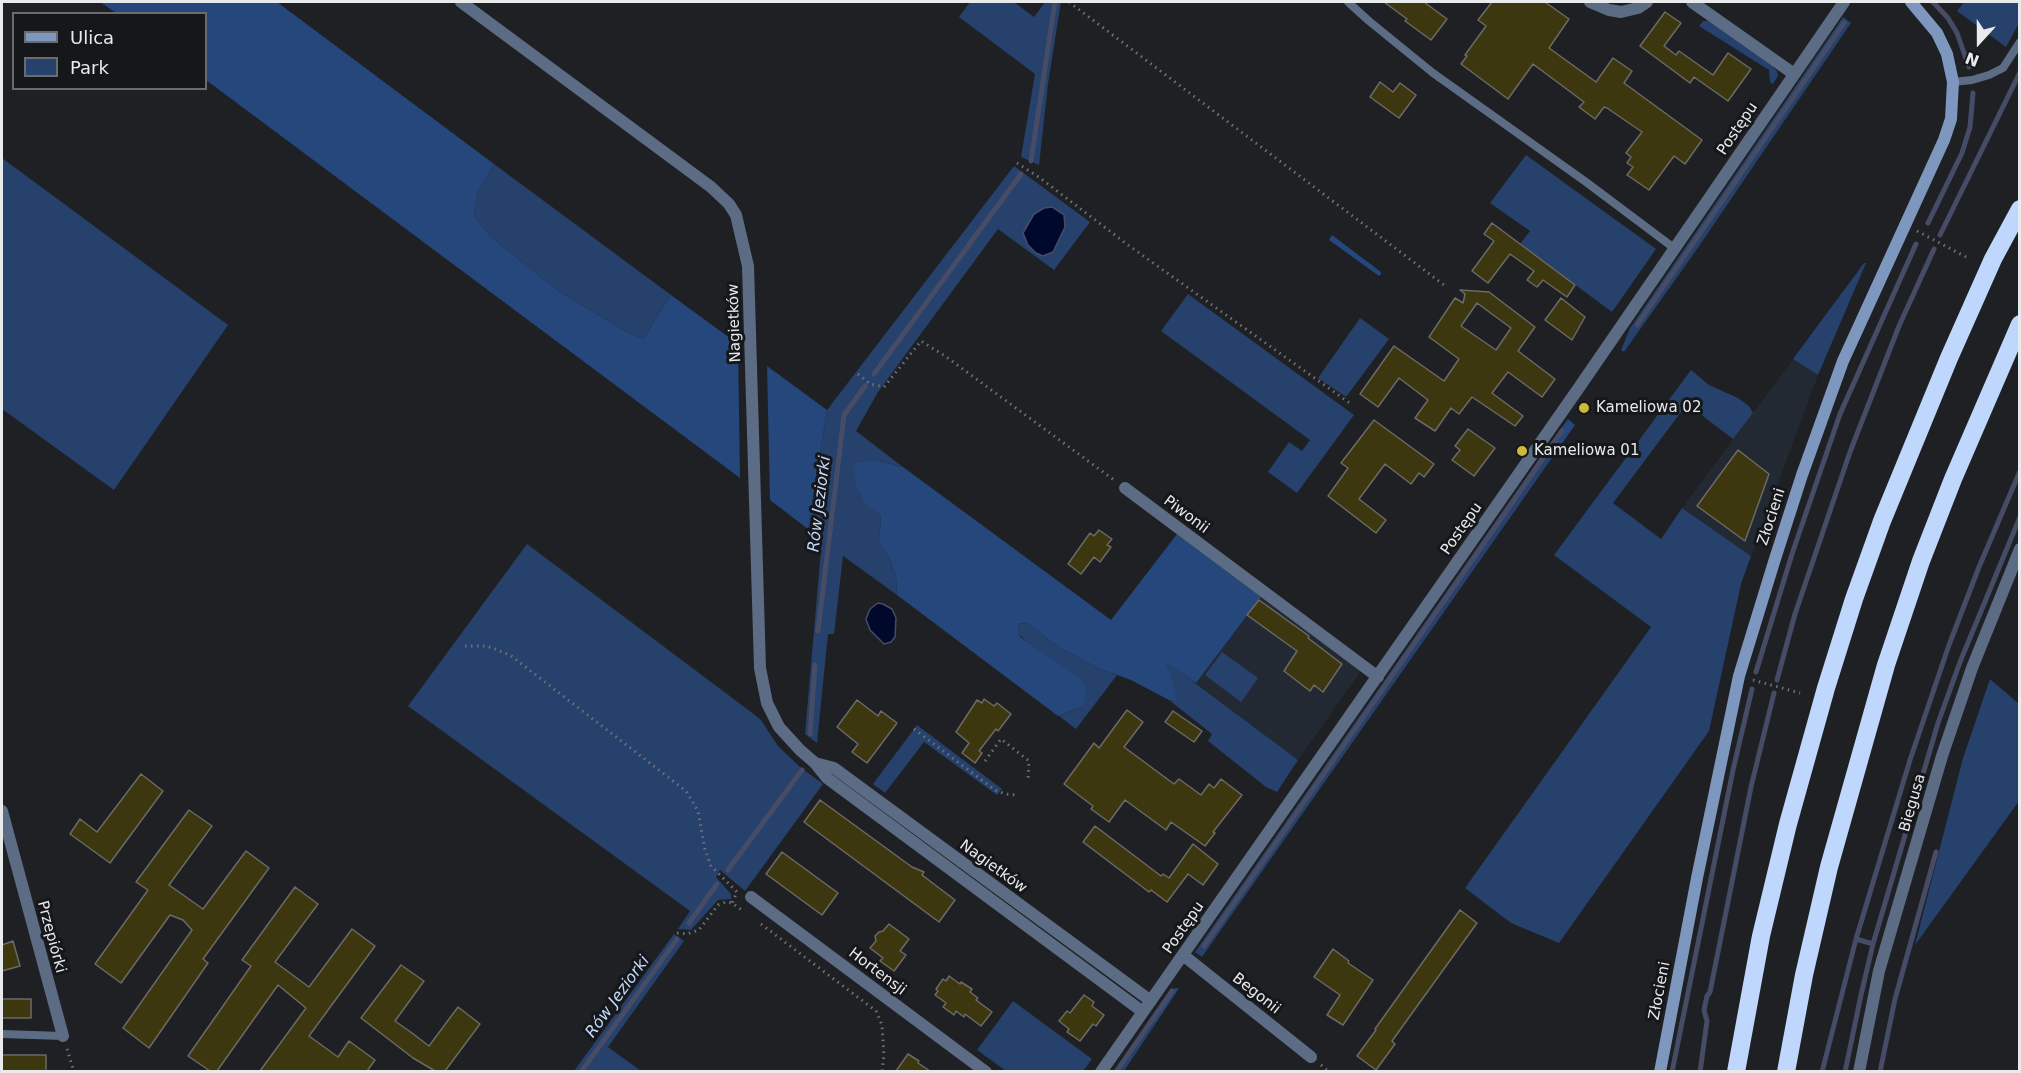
<!DOCTYPE html>
<meta charset="utf-8">
<style>
body{margin:0}
#map{position:relative;width:2021px;height:1073px;overflow:hidden;background:#1e2024;font-family:"DejaVu Sans",sans-serif}
canvas{display:block}
.frame{position:absolute;inset:0;border:3px solid #e8eaec;pointer-events:none}
.legend{position:absolute;left:12px;top:12px;width:195px;height:78px;box-sizing:border-box;background:#15171a;border:2px solid #696b6e;margin:0;padding:8px 10px;list-style:none;font-size:18px;color:#e8eaec}
.legend li{display:flex;align-items:center;gap:12px;height:30px}
.legend b{width:30px;border:2px solid #696b6e}
.north{position:absolute;left:1949px;top:12px;width:60px;height:60px;-webkit-text-stroke:4px #15171a;paint-order:stroke;rotate:201deg;font-size:16px;font-weight:700;line-height:24px;text-align:center;color:#e8eaec}
.north::after{content:'';display:block;margin:auto;width:21px;height:27px;background:#e8eaec;clip-path:polygon(50% 0,100% 100%,50% 72%,0 100%)}
</style>
<div id="map">
<canvas width="2021" height="1073"></canvas>
<div class="frame"></div>
<ul class="legend">
<li><b style="height:8px;background:#7d97be"></b>Ulica</li>
<li><b style="height:16px;background:#26416b"></b>Park</li>
</ul>
<div class="north">N</div>
</div>
<script>
const g = document.querySelector('canvas').getContext('2d');
g.lineJoin = 'round';
function fillPath(path, color) { g.fillStyle = color; g.fill(path, 'evenodd'); }
const shape = rows => new Path2D(rows.map(r => 'M' + r).join(''));
function strokePath(path, color, width, dash) { g.strokeStyle = color; g.lineWidth = width; g.lineCap = dash ? 'butt' : 'round'; g.setLineDash(dash || []); g.stroke(path); }
function label(font, color, halo, rows, align = 'center') {
  g.font = font + ' "DejaVu Sans",sans-serif'; g.lineWidth = 6; g.setLineDash([]); g.textBaseline = 'middle'; g.strokeStyle = halo; g.fillStyle = color; for (const [text, x, y, turn = 0] of rows) {
    g.save(); g.translate(x, y); g.rotate((+turn || 0) * Math.PI / 180); g.textAlign = isNaN(turn) ? turn : align; if (halo) g.strokeText(text, 0, 0); g.fillText(text, 0, 0); g.restore();
  }
}
const built = shape([
 [1793,359,1818,375,1751,556,1682,508],
 [1261,597,1361,671,1298,760,1196,683]
]);
const green = shape([
 [970,2,1014,2,1034,17,1045,2,1061,2,1048,84,1039,165,1021,157,1035,74,959,17],
 [1964,2,2019,2,2019,23,2006,47,1957,11],
 [1843,17,1851,23,1697,249,1624,352,1621,350,1630,328],
 [1703,21,1709,21,1771,65,1777,71,1778,76,1773,84,1770,82,1769,70,1699,26],
 [1526,155,1656,249,1612,312,1520,244,1530,231,1490,203],
 [2,158,228,325,114,490,2,409],
 [494,164,671,295,643,339,625,331,558,291,490,236,474,216,478,191],
 [1014,166,1090,222,1054,270,998,229,878,392,856,431,903,467,874,460,864,501,881,516,879,542,890,560,896,577,897,595,843,556,834,634,828,634,817,743,805,734,822,539,808,529,827,410],
 [1864,263,1866,263,1818,375,1793,359],
 [1188,294,1354,415,1297,493,1268,472,1289,442,1302,451,1310,440,1161,331],
 [1360,318,1389,339,1346,397,1318,378],
 [1691,370,1709,385,1738,398,1749,406,1753,413,1733,439,1687,404,1613,503,1661,539,1682,508,1751,556,1741,584,1709,731,1559,943,1511,923,1465,888,1651,627,1554,555],
 [1546,449,1554,455,1202,957,1195,952],
 [527,544,747,709,761,720,778,746,800,767,823,784,745,891,720,870,716,877,731,894,731,899,718,900,691,930,678,929,690,911,408,706],
 [1027,623,1060,648,1098,668,1117,675,1076,729,1059,716,1082,707,1034,647,1020,636,1018,624],
 [1222,652,1258,678,1241,702,1205,675],
 [1167,662,1298,760,1277,792,1266,787,1208,741,1212,734,1169,700,1175,701],
 [1990,679,2019,704,2019,801,1915,945,1963,758],
 [917,725,1002,789,997,795,924,742,885,793,873,784],
 [674,934,684,941,608,1047,641,1071,574,1071],
 [1013,1001,1092,1059,1083,1071,1006,1071,977,1050],
 [1150,1020,1156,1023,1124,1071,1114,1072]
]);
const forest = shape([
 [100,2,277,2,494,164,478,191,474,216,490,236,558,291,625,331,643,339,671,295,738,344,740,478,206,80,206,14,116,13],
 [1332,235,1381,272,1381,274,1379,276,1329,240],
 [767,366,827,410,808,529,770,500],
 [1568,419,1575,425,1554,455,1546,449],
 [874,460,903,467,1111,620,1177,534,1261,597,1196,683,1167,663,1176,693,1176,701,1169,700,1131,680,1098,668,1060,648,1027,623,1018,624,1020,637,1079,677,1087,689,1082,707,1058,716,897,595,896,577,890,560,879,542,881,516,864,502,856,485,854,463],
 [1179,988,1156,1023,1150,1020,1171,989]
]);
const water = shape([
 [1052,207,1064,215,1065,227,1053,252,1043,256,1036,253,1028,245,1023,233,1034,214,1044,208,1052,207],
 [878,603,883,604,892,609,896,618,895,637,891,642,884,644,870,630,866,619,870,609,878,603]
]);
const stream = shape([
 [1933,2,1948,18,1957,33,1969,67],
 [1031,161,1055,2],
 [1928,223,1962,153,1970,127,1973,93],
 [1940,235,2020,72],
 [1637,325,1844,23],
 [874,374,1021,174],
 [818,631,844,415,865,386],
 [1756,672,1792,554,1840,414,1916,244],
 [1777,680,1795,614,1850,452,1899,326,1934,249],
 [810,734,815,665],
 [728,870,802,770],
 [689,923,717,884],
 [1856,939,1873,944],
 [1204,946,1562,431],
 [581,1072,677,939],
 [1116,1072,1172,991],
 [1672,1072,1733,770,1752,689],
 [1700,1072,1707,1021,1704,1010,1707,996,1710,992,1751,787,1774,693],
 [1822,1072,1856,939,1910,760,1949,645,1979,567,2020,471],
 [1845,1072,1861,995,1873,944,1938,723,1960,662,2020,517],
 [1880,1072,1895,999,1936,852]
]);
const building = shape([
 [1384,2,1424,2,1447,19,1431,40,1405,21,1407,19,1384,2],
 [1492,2,1545,2,1569,19,1549,48,1596,82,1613,58,1632,71,1624,83,1702,140,1685,164,1674,156,1649,190,1627,175,1633,167,1627,163,1631,157,1626,153,1642,132,1607,108,1604,107,1595,119,1579,107,1584,102,1533,64,1508,99,1461,64,1467,56,1465,55,1486,26,1478,20,1492,2],
 [1665,12,1681,23,1664,46,1676,55,1679,51,1713,75,1728,53,1751,69,1728,101,1694,77,1690,83,1640,46,1665,12],
 [1380,82,1393,92,1400,83,1416,95,1399,118,1370,97,1380,82],
 [1492,223,1575,285,1567,297,1543,280,1537,287,1527,280,1534,271,1510,254,1488,283,1472,271,1494,241,1484,234,1492,223],
 [1460,290,1489,292,1535,327,1518,351,1555,379,1542,397,1508,372,1492,393,1523,416,1515,426,1472,397,1459,414,1451,408,1435,431,1415,418,1428,400,1399,378,1378,407,1360,394,1394,346,1444,381,1459,359,1429,337,1455,298,1463,303,1465,294,1460,290],
 [1477,303,1511,328,1496,350,1461,326,1477,303],
 [1561,298,1585,317,1572,340,1545,320,1561,298],
 [1374,420,1434,464,1424,477,1419,473,1411,484,1385,464,1359,499,1386,520,1376,533,1328,496,1348,468,1341,463,1374,420],
 [1468,429,1495,448,1474,476,1452,460,1460,450,1455,446,1468,429],
 [1738,450,1769,474,1745,541,1697,506,1738,450],
 [1099,530,1112,539,1107,545,1111,547,1100,562,1094,557,1081,574,1068,564,1090,533,1094,536,1099,530],
 [1259,600,1309,636,1308,638,1342,664,1323,692,1314,685,1310,691,1284,671,1297,651,1247,615,1259,600],
 [984,699,994,706,997,703,1011,714,998,731,996,729,979,751,982,753,975,763,962,753,969,743,956,732,977,700,982,703,984,699],
 [857,700,878,716,881,711,897,723,867,763,852,752,858,744,837,727,857,700],
 [1127,710,1143,722,1124,747,1174,784,1179,779,1201,795,1209,784,1214,788,1221,779,1242,795,1213,832,1215,833,1205,846,1171,822,1166,830,1125,800,1109,822,1091,809,1093,806,1064,784,1094,743,1099,748,1127,710],
 [1173,711,1202,731,1194,742,1165,722,1173,711],
 [141,774,163,791,110,863,70,834,80,819,97,832,141,774],
 [820,800,912,867,924,872,922,875,955,900,939,922,804,822,820,800],
 [189,810,212,826,169,885,203,909,246,851,269,868,203,959,208,963,149,1048,123,1028,192,930,183,920,170,915,121,983,95,964,148,890,136,882,189,810],
 [1095,826,1161,876,1163,874,1169,878,1193,844,1218,864,1203,885,1188,874,1167,902,1151,890,1149,892,1083,842,1095,826],
 [782,852,838,893,822,915,766,874,782,852],
 [295,887,318,904,275,962,309,987,352,929,375,946,309,1036,338,1057,349,1041,375,1060,367,1071,260,1071,306,1008,278,985,217,1071,210,1071,188,1056,251,966,242,960,295,887],
 [1460,910,1477,923,1392,1041,1395,1044,1376,1070,1357,1056,1376,1030,1375,1029,1460,910],
 [889,924,909,939,900,951,906,955,894,971,880,961,883,958,870,948,876,941,875,936,879,932,883,931,889,924],
 [13,941,20,966,2,971,2,945,13,941],
 [1333,949,1349,961,1348,963,1373,980,1343,1025,1327,1015,1340,995,1314,977,1333,949],
 [401,965,424,981,395,1021,412,1033,429,1046,458,1007,480,1024,445,1071,435,1071,413,1058,361,1018,401,965],
 [949,976,960,984,961,982,972,989,970,992,978,998,976,1000,992,1012,981,1026,965,1014,964,1017,956,1011,954,1015,943,1007,946,1003,935,995,938,991,936,989,943,979,946,981,949,976],
 [1084,995,1094,1002,1092,1006,1104,1015,1096,1026,1093,1024,1080,1041,1067,1032,1069,1029,1059,1021,1067,1011,1070,1013,1084,995],
 [2,999,31,999,31,1018,2,1018,2,999],
 [908,1054,919,1061,918,1063,930,1071,896,1071,908,1054],
 [2,1055,46,1055,46,1071,2,1071,2,1055]
]);
const path = shape([
 [1069,2,1444,285],
 [1017,163,1040,178,1128,245,1351,404],
 [1917,231,1968,258],
 [858,374,870,384,884,387,921,341,945,356,1114,480],
 [465,646,487,646,510,655,686,791,698,811,705,850,711,866,737,892,732,903],
 [1753,680,1800,693],
 [914,729,995,790,1005,794,1017,795],
 [985,761,1001,739,1029,761,1028,780],
 [761,924,876,1011,882,1025,884,1055,882,1072],
 [677,933,687,934,699,930,718,905,726,902,732,903,743,911],
 [67,1049,74,1072],
 [1321,1065,1329,1072]
]);
const lane = shape([
 [1348,2,1369,21,1433,73,1586,182,1674,248],
 [1953,82,1972,80,1989,75,2003,68,2020,42],
 [2,1034,63,1036]
]);
const street = shape([
 [461,2,711,187,729,204,736,215,748,266,760,668,767,703,779,727,800,750,815,763,827,778,1143,1012],
 [1590,2,1609,10,1621,12,1638,8,1647,2],
 [1692,2,1794,74],
 [1125,488,1378,677],
 [815,763,834,768,1151,1001],
 [2,811,63,1036],
 [751,897,986,1072],
 [1183,955,1311,1057],
 [1101,1072,1578,389,1844,2],
 [1859,1072,1879,971,1942,756,1972,668,2020,549]
]);
const secondary = shape([
 [1660,1072,1697,878,1739,676,1774,562,1802,475,1843,361,1944,140,1951,119,1953,82,1947,54,1937,33,1911,2]
]);
const highway = shape([
 [1736,1072,1761,936,1788,824,1826,688,1854,599,1882,521,1949,358,1993,259,2020,209],
 [1786,1072,1804,975,1829,867,1886,665,1921,561,1953,479,2020,324]
]);
const markers = [
 [1584,408,6,"#cdb938"],
 [1522,451,6,"#cdb938"]
];
const streetNames = [
 ["Postępu",1738,129,-56],
 ["Nagietków",735,323,-92],
 ["Piwonii",1186,515,37],
 ["Złocieni",1772,517,-72],
 ["Postępu",1462,529,-55],
 ["Biegusa",1913,803,-74],
 ["Nagietków",993,867,36],
 ["Postępu",1184,928,-55],
 ["Przepiórki",51,937,75],
 ["Hortensji",877,972,37],
 ["Złocieni",1660,991,-79],
 ["Begonii",1256,994,38]
];
const poiNames = [
 ["Kameliowa 02",1596,408],
 ["Kameliowa 01",1534,451]
];
const waterNames = [
 ["Rów Jeziorki",820,504,-83],
 ["Rów Jeziorki",618,997,-54]
];
fillPath(built, '#232932');
fillPath(green, '#26416b');
fillPath(forest, '#25477b');
fillPath(water, '#00082c');
strokePath(water, '#464c66', 1.5);
strokePath(stream, '#464c66', 5);
fillPath(building, '#3d370f');
strokePath(building, '#6b6a65', 1.5);
strokePath(path, '#707275', 3, [1.5, 4.5]);
strokePath(lane, '#5c6c84', 8);
strokePath(street, '#5c6c84', 12);
strokePath(secondary, '#7d97be', 12);
strokePath(highway, '#bfd7fc', 18);
for (const [x, y, r, color] of markers) { const dot = new Path2D(); dot.arc(x, y, r, 0, 2 * Math.PI); g.fillStyle = color; g.fill(dot); strokePath(dot, '#15171a', 2); }
label('15px', '#e8eaec', '#15171a', streetNames);
label('15px', '#e8eaec', '#15171a', poiNames, 'left');
label('italic 16px', '#c5dbfb', '#15171a', waterNames);
</script>
